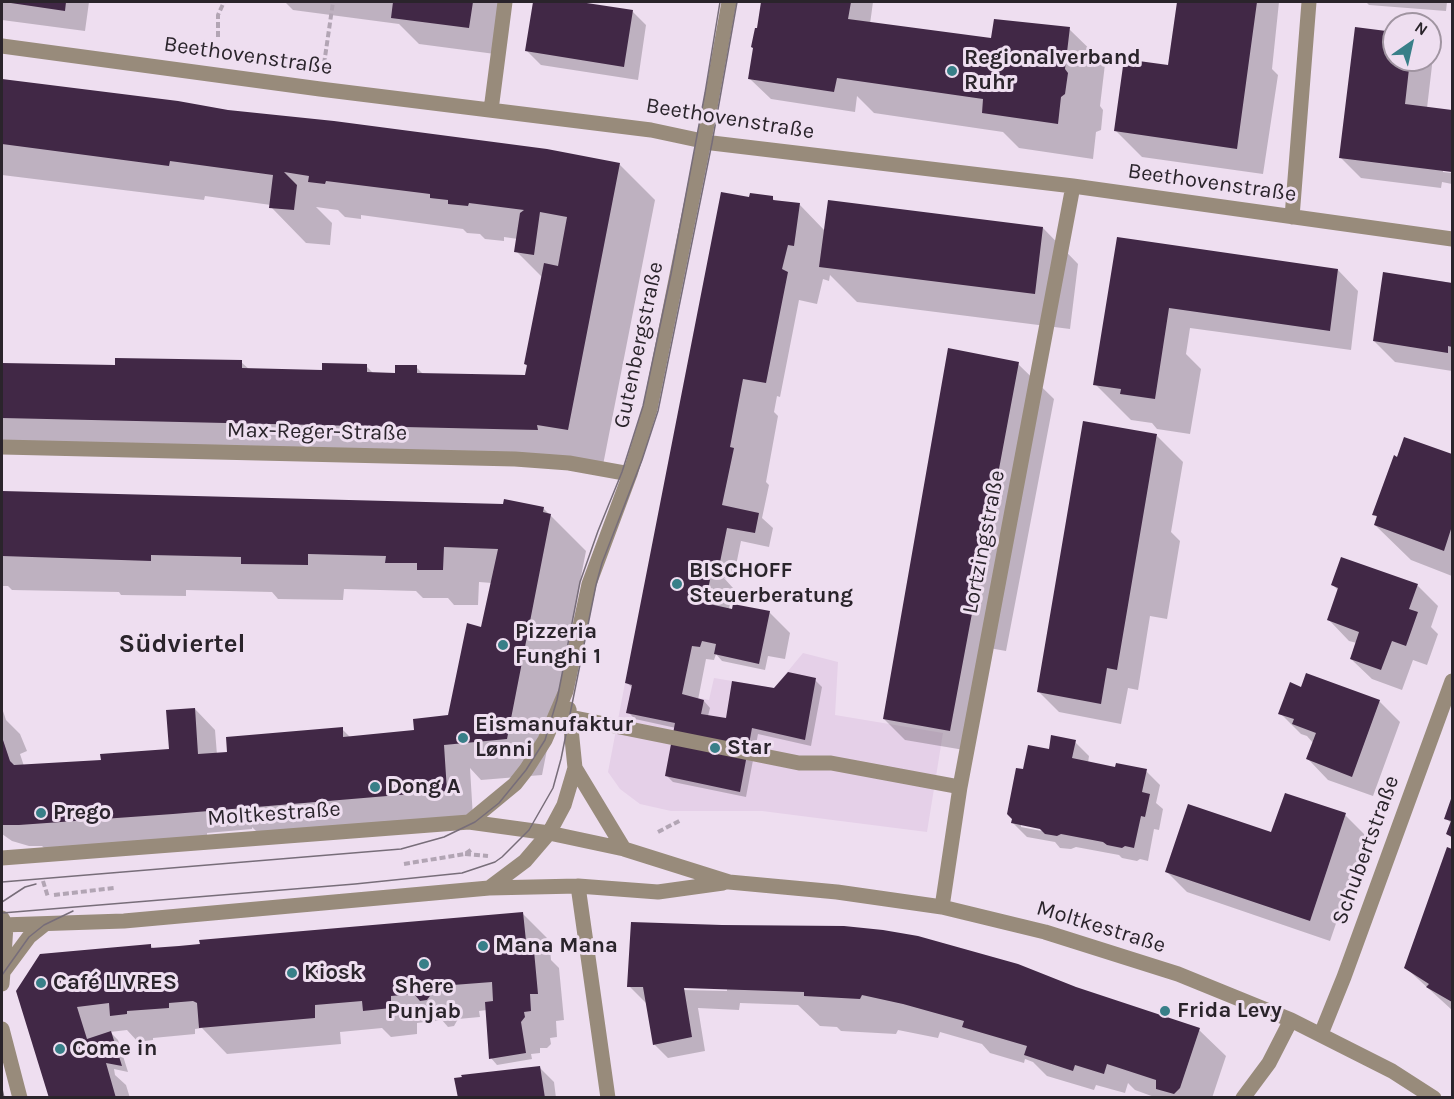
<!DOCTYPE html>
<meta charset="utf-8">
<style>
body{margin:0}
#map{position:relative;width:1454px;height:1099px;overflow:hidden;background:#eedef0;font-family:Karla,sans-serif}
canvas{display:block}
.frame{position:absolute;inset:0;border:3px solid #2a242b;pointer-events:none}
.north{position:absolute;left:1382px;top:12px;width:60px;height:60px;box-sizing:border-box;background:#eedef0;border:2px solid #a094a1;border-radius:50%;rotate:34deg;font-size:16px;font-weight:700;line-height:24px;text-align:center;color:#2a242b}
.north::after{content:'';display:block;margin:auto;width:21px;height:27px;background:#387f88;clip-path:polygon(50% 0,100% 100%,50% 72%,0 100%)}
</style>
<div id="map">
<canvas width="1454" height="1099"></canvas>
<div class="frame"></div>
<div class="north">N</div>
</div>
<script>
const g = document.querySelector('canvas').getContext('2d');
g.lineJoin = 'round';
function fillPath(path, color) { g.fillStyle = color; g.fill(path, 'evenodd'); }
const shape = rows => new Path2D(rows.map(r => 'M' + r).join(''));
function strokePath(path, color, width, dash) { g.strokeStyle = color; g.lineWidth = width; g.lineCap = dash ? 'butt' : 'round'; g.setLineDash(dash || []); g.stroke(path); }
function label(font, color, halo, rows, align = 'center') {
  g.font = font + ' Karla,sans-serif'; g.lineWidth = 6; g.setLineDash([]); g.textBaseline = 'middle'; g.strokeStyle = halo; g.fillStyle = color; for (const [text, x, y, turn = 0] of rows) {
    g.save(); g.translate(x, y); g.rotate((+turn || 0) * Math.PI / 180); g.textAlign = isNaN(turn) ? turn : align; if (halo) g.strokeText(text, 0, 0); g.fillText(text, 0, 0); g.restore();
  }
}
const built = shape([
 [803,653,838,662,835,715,943,733,927,832,762,811,671,811,640,804,620,789,608,772,625,683,709,700,714,678,774,688]
]);
const shadow = shape([
 [2,2,89,2,85,31,2,20],
 [285,2,502,2,495,54,419,44,399,24,293,10],
 [534,2,571,2,632,11,646,25,638,80,541,65,527,51],
 [764,2,873,2,870,24,992,40,1069,29,1105,64,1100,106,1103,110,1101,130,1096,132,1093,159,1019,148,1003,132,874,113,857,96,855,112,771,99,750,79],
 [1178,2,1279,2,1272,69,1278,75,1263,174,1142,157,1115,130,1170,67],
 [1366,2,1447,2,1446,11,1369,5],
 [1394,34,1394,60,1430,60,1430,54,1433,57,1427,108,1452,111,1452,170,1443,169,1443,172,1452,173,1452,184,1442,182,1441,188,1361,178,1340,157],
 [2,80,619,164,655,200,603,465,2,453,2,364,116,367,241,362,250,370,324,372,366,366,374,374,396,374,416,367,424,375,526,377,528,367,525,364,543,278,516,251,518,239,504,237,504,241,485,239,480,234,467,233,463,229,361,215,361,219,345,217,338,210,316,207,332,223,330,245,306,243,271,207,271,205,205,196,204,200,2,175],
 [751,198,772,198,776,202,799,204,825,231,1043,228,1078,264,1070,329,857,302,830,275,829,281,823,279,817,304,799,300,780,397,777,396,774,412,778,416,766,482,769,485,762,518,773,528,769,547,741,541,733,580,724,578,733,588,729,609,769,612,790,633,785,659,768,656,765,670,722,661,716,654,714,660,706,659,698,700,704,701,710,708,708,716,727,719,774,690,815,680,822,687,811,746,758,734,746,797,673,782,666,775,676,728,635,719,628,712,633,688,627,683],
 [1118,238,1338,270,1358,291,1351,350,1190,328,1186,354,1201,369,1190,434,1157,429,1152,423,1131,420,1095,384],
 [1384,273,1452,283,1452,371,1395,362,1374,341],
 [1018,364,1054,399,1006,651,989,648,970,751,905,740,884,719],
 [1157,436,1183,462,1171,532,1180,541,1167,619,1150,616,1138,690,1128,688,1121,724,1059,712,1038,691],
 [1405,439,1452,456,1452,576,1411,560,1375,525,1378,518,1374,514],
 [2,493,504,505,543,508,586,551,542,775,481,780,470,768,473,818,260,835,252,827,252,829,207,833,208,849,57,860,42,846,29,846,12,841,2,834,2,708,6,720,20,734,27,751,20,754,24,766,103,761,170,750,195,709,215,730,217,755,342,729,351,738,416,731,449,717,483,628,492,583,479,582,478,605,454,605,448,598,423,598,416,591,344,589,343,600,278,599,272,592,186,590,186,596,121,595,119,592,12,590,8,586,2,586],
 [1342,559,1418,586,1438,606,1431,627,1438,634,1427,665,1413,660,1402,690,1372,679,1351,659,1357,643,1349,641,1329,620,1339,591,1333,585],
 [1307,675,1380,702,1400,722,1373,796,1328,780,1308,759,1313,743,1307,736,1301,734,1280,713,1302,689],
 [1075,742,1089,756,1088,763,1116,768,1146,771,1160,785,1156,803,1163,809,1159,830,1154,829,1148,861,1140,859,1137,861,1122,858,1119,855,1076,847,1071,849,1060,848,1055,842,1027,837,1013,823,1024,771,1050,751],
 [1021,823,1048,829,1047,832,1021,827],
 [1452,800,1452,838,1448,834,1452,824,1446,818],
 [1345,815,1366,836,1330,941,1187,892,1166,871,1272,834],
 [1448,849,1452,850,1452,1010,1406,968],
 [523,914,549,940,551,960,559,968,564,1020,556,1021,557,1037,550,1038,551,1044,547,1048,540,1048,540,1053,531,1054,532,1059,497,1065,491,1058,487,1010,479,1011,480,1017,458,1019,454,1026,448,1027,442,1020,417,1023,417,1034,391,1037,382,1028,340,1032,341,1044,227,1054,202,1028,195,1029,195,1034,153,1038,153,1040,138,1042,127,1030,110,1032,118,1040,128,1072,114,1069,115,1075,126,1085,130,1098,51,1098,17,991,150,945,155,950],
 [629,986,1076,989,1199,1030,1226,1056,1212,1098,1157,1098,1135,1090,1128,1083,1125,1093,1096,1085,1094,1090,1047,1076,1033,1062,1025,1059,1024,1063,990,1053,982,1044,940,1032,938,1038,898,1030,896,1034,841,1031,837,1027,820,1026,798,1005,740,1003,739,1010,698,1008,705,1051,668,1058,654,1044,648,1005],
 [680,987,727,988,727,991,683,990],
 [540,1068,554,1082,556,1098,459,1098]
]);
const building = shape([
 [4,2,66,2,65,11],
 [393,2,473,2,469,28,391,18],
 [533,2,580,2,633,10,624,67,525,51],
 [761,2,851,2,848,19,991,38,994,19,1070,27,1065,69,1068,73,1065,94,1061,97,1058,124,982,113,983,99,837,78,834,92,748,79,753,48,751,47,755,28,757,28],
 [1177,2,1257,2,1237,149,1114,131,1124,59,1168,65],
 [1355,27,1394,32,1394,60,1410,60,1405,104,1452,110,1452,172,1339,158],
 [2,79,178,101,228,110,334,121,547,149,620,163,568,430,537,425,538,430,2,418,2,363,115,365,115,358,242,360,242,368,322,370,322,363,367,364,367,372,395,373,395,365,417,365,417,373,525,375,527,365,524,364,544,263,558,266,567,217,540,212,534,255,514,252,520,213,524,210,469,203,468,206,448,204,448,200,430,198,430,194,326,181,325,184,308,182,309,176,284,172,297,185,294,210,269,208,273,175,170,161,169,166,2,144],
 [721,192,749,197,750,193,773,196,773,200,800,203,794,246,788,245,782,269,788,272,766,383,743,379,730,447,734,448,722,505,759,513,755,533,727,528,719,567,713,566,705,603,732,609,733,604,770,611,759,664,714,654,716,644,702,641,700,647,692,646,682,694,704,700,701,714,726,718,732,681,774,688,788,672,816,678,805,740,752,728,740,792,665,776,675,723,626,713,632,685,625,683],
 [828,200,1043,227,1035,294,819,267],
 [1117,237,1338,269,1330,331,1169,308,1155,399,1120,394,1121,389,1093,385],
 [1383,272,1452,283,1452,347,1448,346,1448,353,1373,341],
 [948,348,1019,362,950,731,883,719],
 [1083,421,1157,434,1117,670,1107,668,1101,704,1037,692],
 [1404,437,1452,454,1452,526,1444,551,1374,525,1377,516,1372,515,1394,455,1397,457],
 [2,491,503,504,504,499,544,507,543,512,551,514,507,739,444,745,447,791,173,814,19,825,2,825,2,737,10,761,14,765,101,760,100,754,169,749,166,710,195,708,198,754,227,752,226,737,343,727,343,737,414,730,413,719,448,715,467,623,481,627,498,549,444,547,443,570,417,570,417,563,385,563,386,556,308,554,308,565,241,564,241,557,151,555,151,561,2,556],
 [1341,557,1418,584,1409,609,1418,612,1406,646,1392,641,1381,670,1350,659,1359,632,1327,620,1338,588,1331,585],
 [1306,673,1380,700,1352,777,1306,759,1316,733,1292,724,1294,719,1278,714,1290,682,1301,687],
 [1051,735,1076,740,1072,758,1115,767,1116,763,1147,769,1142,792,1150,794,1145,817,1141,816,1134,848,1125,846,1122,848,1107,845,1103,842,1061,834,1057,836,1045,834,1040,829,1011,823,1012,819,1007,814,1016,768,1023,769,1028,745,1049,749],
 [1285,793,1346,813,1310,921,1165,872,1188,804,1271,832],
 [1452,796,1452,837,1446,834,1451,821,1444,819],
 [1447,847,1452,849,1452,1002,1426,987,1429,984,1404,968],
 [523,912,526,941,533,940,538,994,530,994,531,1011,524,1012,525,1017,521,1022,526,1053,489,1059,485,1002,493,1001,492,982,453,985,454,991,432,993,427,1000,420,1001,414,994,391,996,391,1008,363,1011,362,1001,315,1005,315,1018,199,1028,197,1003,193,1001,169,1003,169,1008,127,1011,127,1014,110,1016,109,1003,77,1007,87,1039,111,1031,122,1066,106,1063,116,1098,49,1098,16,991,40,954,151,944,151,948,179,946,200,944,199,940],
 [631,922,722,925,844,926,883,930,918,936,1018,964,1076,987,1200,1028,1180,1088,1174,1094,1156,1089,1156,1080,1107,1064,1104,1074,1075,1065,1073,1071,1024,1055,1027,1046,962,1027,964,1021,903,1004,862,995,860,999,804,996,804,992,684,988,692,1037,653,1045,643,987,627,987],
 [540,1066,545,1098,458,1098,454,1078,462,1077,461,1075]
]);
const path = shape([
 [218,37,218,15,224,2],
 [324,64,333,2],
 [658,832,681,820],
 [465,854,488,856],
 [404,864,465,854,472,849],
 [43,881,48,897],
 [54,895,114,888]
]);
const minor = shape([
 [2,46,320,89,651,130,712,143,1073,186,1452,239],
 [491,110,505,2],
 [1292,217,1309,2],
 [2,447,515,459,569,463,630,474],
 [570,717,799,763,831,763,960,787],
 [575,768,624,849],
 [469,822,515,784,526,770,545,740,566,691,589,584,630,474,650,409,704,141,729,2],
 [2,858,469,822,549,833,624,849,729,882,837,892,942,907,1045,932,1178,974,1291,1020,1392,1071,1434,1098],
 [578,886,608,1098],
 [489,888,525,861,549,833,564,805,575,768,569,709],
 [942,907,960,787,1073,186],
 [2,918,6,925,3,972],
 [2,925,124,921,489,888,578,886,658,892,723,883],
 [2,984,3,972,29,937,44,925],
 [2,1029,20,1098],
 [1321,1034,1344,977,1452,681],
 [1243,1098,1269,1063,1291,1020]
]);
const tram = shape([
 [2,882,401,849,444,837,475,822,499,803,526,770,545,740,557,700,580,582,598,531,622,472,643,406,671,274,705,93,720,2],
 [2,902,25,887,36,884],
 [2,913,355,884,462,873,495,862,502,857,529,830,553,788,561,759,596,585,602,563,642,460,658,411,712,143,737,2],
 [2,975,29,937,44,925,73,911],
 [2,1089,4,1098]
]);
const markers = [
 [952,71,6,"#387f88"],
 [677,584,6,"#387f88"],
 [503,645,6,"#387f88"],
 [463,738,6,"#387f88"],
 [715,748,6,"#387f88"],
 [375,787,6,"#387f88"],
 [41,813,6,"#387f88"],
 [483,946,6,"#387f88"],
 [424,964,6,"#387f88"],
 [292,973,6,"#387f88"],
 [41,983,6,"#387f88"],
 [1165,1011,6,"#387f88"],
 [60,1049,6,"#387f88"]
];
const streetNames = [
 ["Beethovenstraße",248,56,8],
 ["Beethovenstraße",730,119,9],
 ["Beethovenstraße",1212,183,8],
 ["Gutenbergstraße",639,345,-78],
 ["Max-Reger-Straße",317,432,1],
 ["Lortzingstraße",984,542,-79],
 ["Moltkestraße",274,814,-4],
 ["Schubertstraße",1366,850,-70],
 ["Moltkestraße",1101,927,17]
];
const poiNames = [
 ["Regionalverband",964,58],
 ["Ruhr",964,83],
 ["BISCHOFF",689,571],
 ["Steuerberatung",689,596],
 ["Pizzeria",515,632],
 ["Funghi 1",515,657],
 ["Eismanufaktur",475,725],
 ["Lønni",475,750],
 ["Star",727,748],
 ["Dong A",387,787],
 ["Prego",53,813],
 ["Mana Mana",495,946],
 ["Kiosk",304,973],
 ["Café LIVRES",53,983],
 ["Shere",424,987,"center"],
 ["Punjab",424,1012,"center"],
 ["Frida Levy",1177,1011],
 ["Come in",72,1049]
];
const quarterNames = [
 ["Südviertel",182,645]
];
fillPath(built, '#e5d0e8');
fillPath(shadow, '#0003');
fillPath(building, '#412846');
strokePath(path, '#b2a5b4', 4, [6, 3]);
strokePath(minor, '#988b7b', 15);
strokePath(tram, '#776d79', 1.5);
for (const [x, y, r, color] of markers) { const dot = new Path2D(); dot.arc(x, y, r, 0, 2 * Math.PI); g.fillStyle = color; g.fill(dot); strokePath(dot, '#eedef0', 2); }
label('22px', '#2a242b', '#eedef0', streetNames);
label('bold 22px', '#2a242b', '#eedef0', poiNames, 'left');
label('bold 26px', '#2a242b', '#eedef0', quarterNames);
</script>
